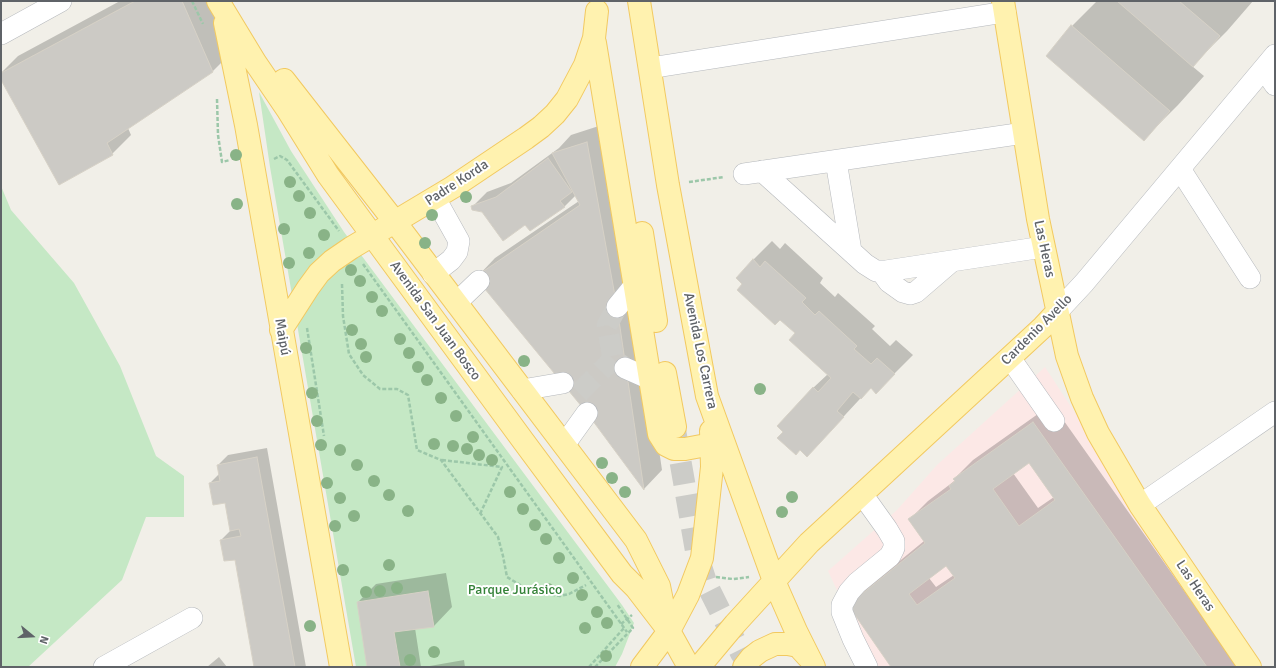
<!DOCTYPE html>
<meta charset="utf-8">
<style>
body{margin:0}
#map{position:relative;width:1276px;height:668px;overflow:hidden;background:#f1efe8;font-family:Signika,sans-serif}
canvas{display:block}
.frame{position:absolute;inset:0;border:2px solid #5f6368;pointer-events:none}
.north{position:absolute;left:12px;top:616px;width:40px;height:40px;-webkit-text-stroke:3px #fff;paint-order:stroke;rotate:108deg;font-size:11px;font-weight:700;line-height:16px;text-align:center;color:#5f6368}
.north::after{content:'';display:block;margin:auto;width:14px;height:18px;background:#5f6368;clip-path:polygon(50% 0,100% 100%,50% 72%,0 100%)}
</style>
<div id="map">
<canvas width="1276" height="668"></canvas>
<div class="frame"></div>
<div class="north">N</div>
</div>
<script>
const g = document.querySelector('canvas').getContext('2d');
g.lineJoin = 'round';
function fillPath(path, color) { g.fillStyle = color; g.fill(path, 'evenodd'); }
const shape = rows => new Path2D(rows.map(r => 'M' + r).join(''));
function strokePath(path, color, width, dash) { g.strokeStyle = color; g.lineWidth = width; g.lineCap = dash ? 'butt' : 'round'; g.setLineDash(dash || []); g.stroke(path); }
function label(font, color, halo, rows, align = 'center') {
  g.font = font + ' Signika,sans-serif'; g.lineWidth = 4; g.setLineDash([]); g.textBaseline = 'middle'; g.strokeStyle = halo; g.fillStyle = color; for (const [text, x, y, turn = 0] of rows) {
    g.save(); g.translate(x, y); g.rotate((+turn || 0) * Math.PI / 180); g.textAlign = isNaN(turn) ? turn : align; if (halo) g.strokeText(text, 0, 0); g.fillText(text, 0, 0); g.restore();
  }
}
const medical = shape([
 [1045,367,1145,520,1238,667,873,667,828,571,897,510,937,465]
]);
const green = shape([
 [259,92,291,151,344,232,622,605,634,623,622,654,615,667,356,667,270,167],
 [1,186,11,210,74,283,120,366,156,456,184,476,184,517,146,517,122,580,28,667,1,667]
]);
const shadow = shape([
 [120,1,209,1,232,52,213,71,128,128,131,135,112,154,1,78,1,73,18,56],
 [1097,1,1253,1,1227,31,1192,66,1204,76,1178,105,1144,139,1072,26],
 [605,124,635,287,662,470,644,489,588,412,477,277,495,258,579,201,576,195,564,207,525,224,472,207,487,192,511,183,559,148,571,135],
 [772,241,780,249,785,243,823,278,820,283,835,297,838,293,875,326,872,329,890,346,896,340,913,355,876,392,871,387,807,456,813,388,828,374,796,333,744,284,753,260],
 [1052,404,1238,667,892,667,849,606,868,587,924,541,909,520,928,501,953,482,955,480,954,479,973,460],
 [1029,462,1054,497,1038,508,1013,473],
 [947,565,954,575,936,587,929,578],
 [267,448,306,667,255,667,236,558,221,540,231,530,226,502,210,483,220,473,218,465,228,455],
 [446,573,452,607,434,626,415,628,421,667,368,667,358,602,376,584],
 [219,657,227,667,207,667],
 [464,660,465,667,424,667]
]);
const building = shape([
 [135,1,182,1,213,72,107,143,113,155,59,185,1,80,1,73,135,1],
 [1117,1,1179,1,1220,36,1193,67,1117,1],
 [1071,25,1170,111,1144,141,1046,56,1071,25],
 [587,142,617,307,644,490,587,413,475,277,580,205,552,153,587,142],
 [548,158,572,192,560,201,565,207,530,231,525,225,503,241,482,212,472,210,471,206,496,197,548,158],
 [753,259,760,267,765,261,806,298,802,302,815,315,819,311,857,346,854,349,871,364,877,358,895,374,876,394,871,388,861,399,853,392,837,411,844,417,807,457,800,450,796,455,777,438,783,432,777,426,813,387,818,392,831,378,789,340,795,333,780,320,775,325,737,290,742,284,736,278,753,259],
 [1033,422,1207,667,891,667,848,605,925,543,908,519,951,489,949,486,955,481,953,479,1033,422],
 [1029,463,1055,500,1019,526,993,489,1029,463],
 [946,566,955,578,917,605,909,594,946,566],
 [257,457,295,667,254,667,235,560,224,561,220,540,241,536,239,529,230,531,225,503,213,505,209,483,220,481,217,465,257,457],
 [428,591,434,627,394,632,400,667,367,667,357,602,428,591]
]);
const minorTunnel = shape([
 [617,307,607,325,613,359,625,368],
 [579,393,613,359]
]);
const majorTunnel = shape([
 [675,430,696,551,707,585,741,653,750,667]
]);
const path = shape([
 [192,1,203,24],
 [217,99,218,135,222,162,230,160],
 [274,159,280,156,287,160,339,231],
 [689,182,724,177],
 [363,264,627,632],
 [342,284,343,316,349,354,363,375,380,389,397,389,408,395,417,450,441,460,498,537,503,556,507,577,525,588,542,593,560,596,569,594,586,585],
 [307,328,324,436],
 [442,460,502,467,480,514],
 [716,577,733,579,749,577],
 [621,624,632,615],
 [589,667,624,628],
 [595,667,633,628,617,604]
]);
const minor = shape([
 [1,34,61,1],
 [650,68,1005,12],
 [1264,69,1275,85],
 [836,161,851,251],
 [1180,169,1250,278],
 [762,171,865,264,876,271,886,271,1043,247],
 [744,174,1024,133],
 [881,271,889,282,903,292,910,294,916,292,952,261],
 [433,274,451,260,457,252,459,241,435,198],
 [456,303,479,281],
 [617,307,635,285],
 [1057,312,1084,283,1275,55],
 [1010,358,1054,421],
 [625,368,650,379],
 [522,390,563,383],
 [564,445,587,413],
 [862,494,887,529,894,541,894,548,890,556,857,583,849,592,842,605,842,612,853,639,867,667],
 [1140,505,1275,412],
 [104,667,192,618]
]);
const major = shape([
 [218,1,255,62,287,109,328,175,524,442,622,574,636,588,669,631,689,667],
 [639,1,668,185,707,396,774,581,796,631,814,667],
 [1003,1,1038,219,1067,356,1082,398,1098,433,1140,505,1250,667],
 [225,23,246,125,341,667],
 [595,43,659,434,666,445,674,449,685,449,712,444],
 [284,80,395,222,636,540,659,586,667,626],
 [642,233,656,321],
 [281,330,308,288,319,273,332,261,351,248,453,187,526,138,541,127,555,114,567,99,585,65,594,38,597,11],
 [665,373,675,427],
 [642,667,669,631,688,595,702,558,712,467,711,431],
 [699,667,735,624,809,543,1043,327,1057,312],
 [744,667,751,658,760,651,775,644,788,644,798,646,808,657]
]);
const trees = [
 [236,155],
 [290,182],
 [299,196],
 [466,197],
 [237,204],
 [310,213],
 [432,215],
 [284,229],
 [324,235],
 [425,243],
 [309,253],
 [289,263],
 [351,270],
 [360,281],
 [372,297],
 [382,311],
 [352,330],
 [400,339],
 [361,344],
 [306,348],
 [409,353],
 [366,357],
 [524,361],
 [418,367],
 [427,380],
 [760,389],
 [312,393],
 [441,398],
 [456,416],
 [317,421],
 [473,437],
 [434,444],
 [321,445],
 [453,446],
 [467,449],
 [340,450],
 [479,455],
 [492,460],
 [602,463],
 [357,465],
 [612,478],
 [374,481],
 [327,483],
 [510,492],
 [625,492],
 [389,495],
 [792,497],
 [340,498],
 [523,509],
 [408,511],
 [782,512],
 [354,516],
 [535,525],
 [335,526],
 [546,539],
 [559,558],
 [389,565],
 [343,570],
 [573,578],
 [397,588],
 [548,589],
 [380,591],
 [366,592],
 [582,595],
 [597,612],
 [607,623],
 [310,626],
 [585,628],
 [434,652],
 [606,656],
 [410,660]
];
const streetNames = [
 ["Padre Korda",457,183,-33],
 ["Las Heras",1044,249,78],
 ["Avenida San Juan Bosco",435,321,54],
 ["Cardenio Avello",1037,330,-45],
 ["Maipú",282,337,80],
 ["Avenida Los Carrera",700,351,78],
 ["Las Heras",1195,586,56]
];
const parkNames = [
 ["Parque Jurásico",515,590]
];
fillPath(medical, '#fce8e6');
fillPath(green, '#c5e8c5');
fillPath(shadow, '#0003');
fillPath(building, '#cccac5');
strokePath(building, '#d6d1c6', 1);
strokePath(minorTunnel, '#ccccc8', 21, [21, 10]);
strokePath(majorTunnel, '#ccccc8', 22, [22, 11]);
strokePath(minor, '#b5b8bc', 22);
strokePath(major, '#f2c960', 24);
strokePath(path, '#9cc7a9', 2.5, [4, 2]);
strokePath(minor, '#fff', 21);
strokePath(major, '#fff2af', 22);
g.fillStyle = '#89b387';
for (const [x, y] of trees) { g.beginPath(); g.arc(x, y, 6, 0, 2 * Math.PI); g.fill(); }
label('14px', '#5f6368', '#fff', streetNames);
label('14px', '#348238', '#fff', parkNames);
</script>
